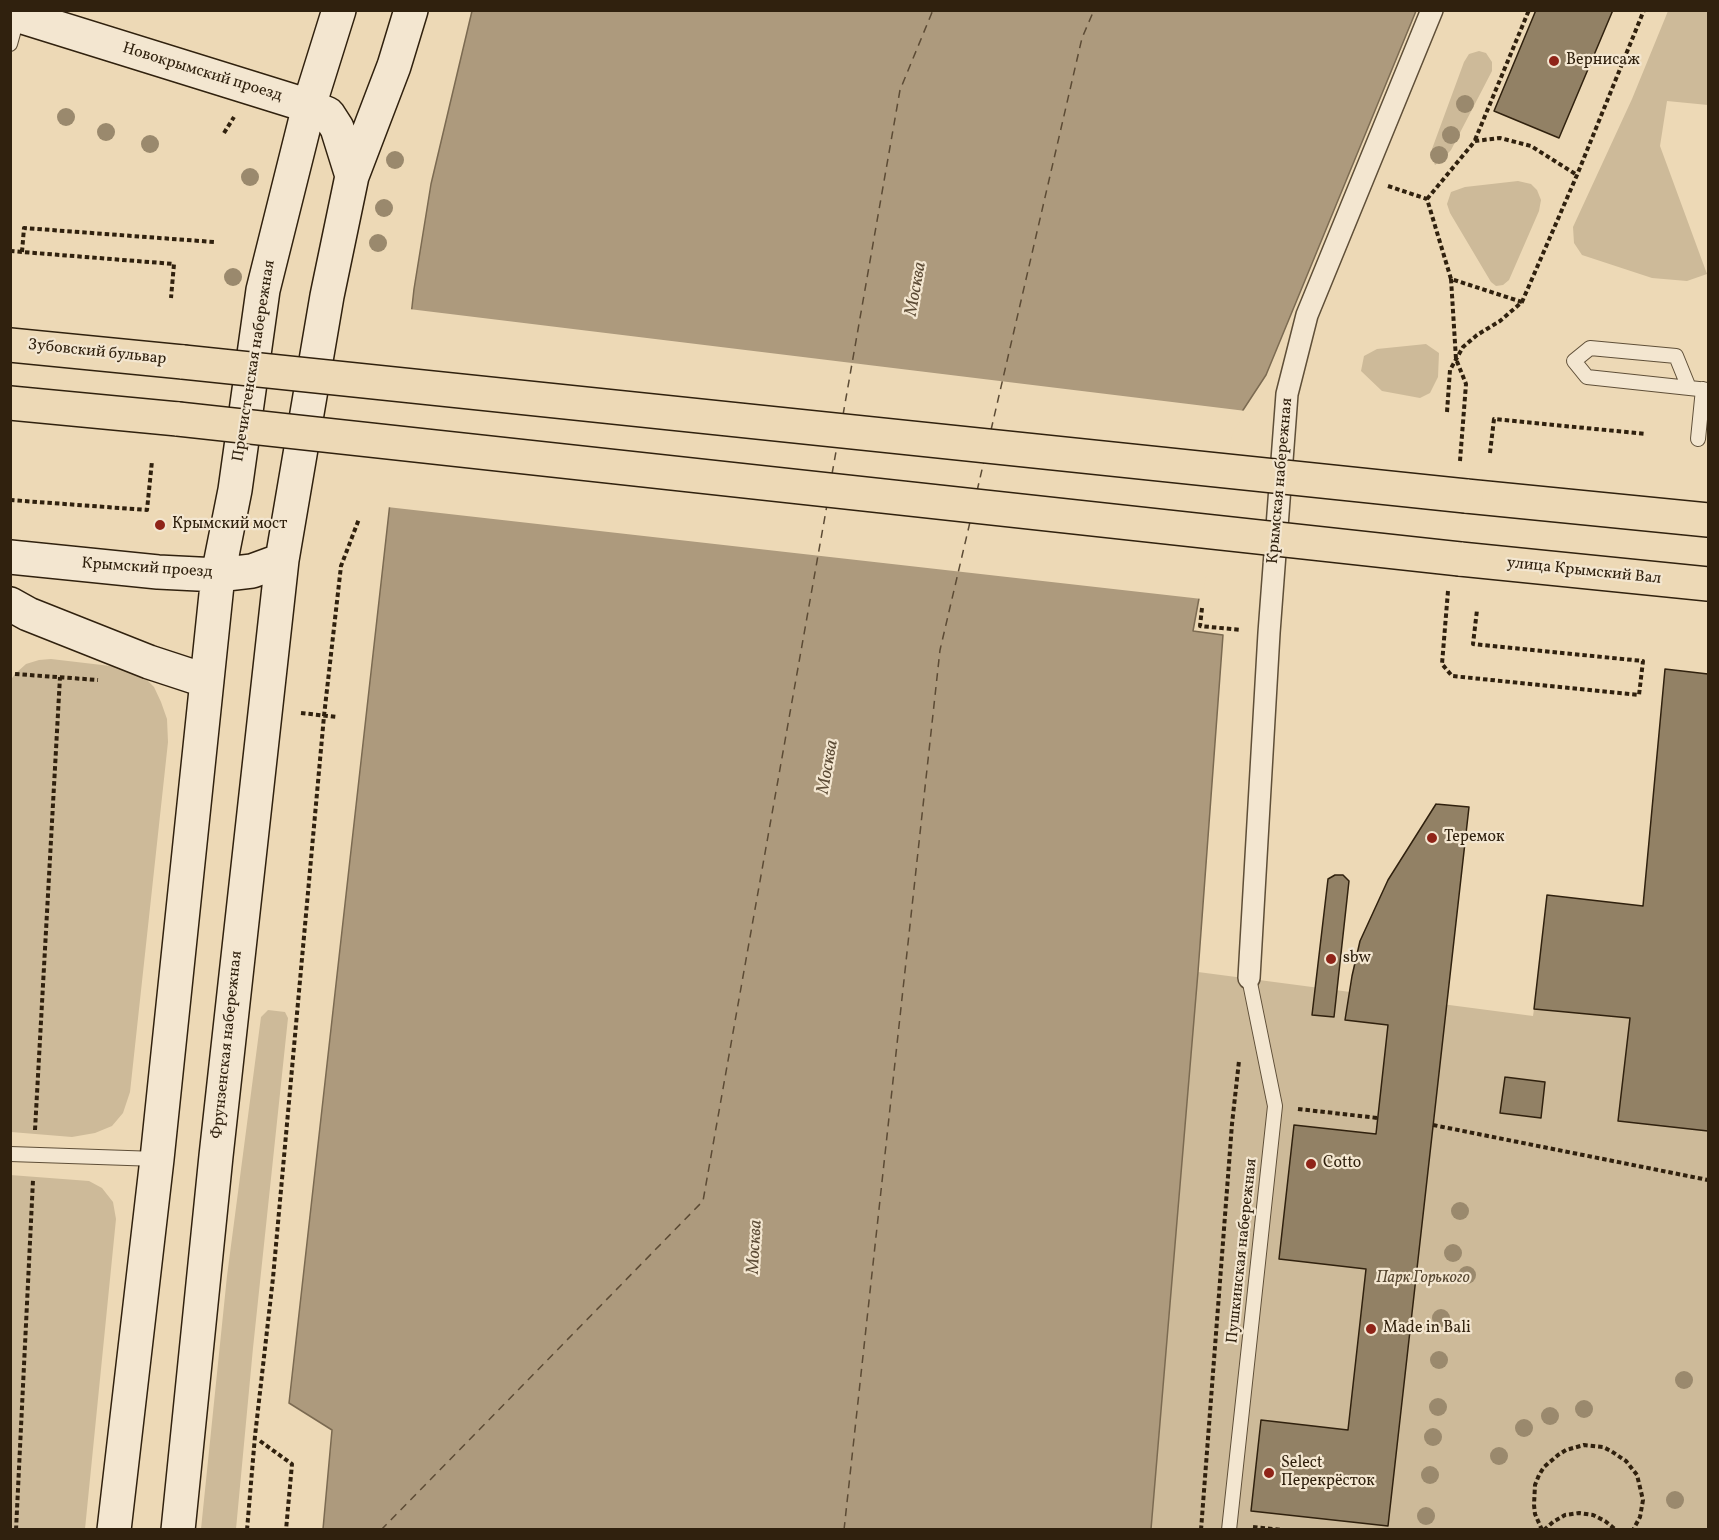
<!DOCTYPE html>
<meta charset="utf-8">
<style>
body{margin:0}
#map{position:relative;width:1719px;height:1540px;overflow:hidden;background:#edd9b6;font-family:Vollkorn,serif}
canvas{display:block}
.frame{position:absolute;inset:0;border:12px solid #30210e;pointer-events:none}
</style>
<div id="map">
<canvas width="1719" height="1540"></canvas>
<div class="frame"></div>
</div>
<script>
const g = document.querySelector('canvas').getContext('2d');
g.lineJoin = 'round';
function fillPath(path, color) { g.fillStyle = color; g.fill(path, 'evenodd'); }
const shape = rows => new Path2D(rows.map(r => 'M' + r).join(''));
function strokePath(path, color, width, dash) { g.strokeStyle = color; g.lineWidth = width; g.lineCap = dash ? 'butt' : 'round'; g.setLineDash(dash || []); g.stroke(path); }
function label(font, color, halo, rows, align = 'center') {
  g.font = font + ' Vollkorn,serif'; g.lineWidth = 4.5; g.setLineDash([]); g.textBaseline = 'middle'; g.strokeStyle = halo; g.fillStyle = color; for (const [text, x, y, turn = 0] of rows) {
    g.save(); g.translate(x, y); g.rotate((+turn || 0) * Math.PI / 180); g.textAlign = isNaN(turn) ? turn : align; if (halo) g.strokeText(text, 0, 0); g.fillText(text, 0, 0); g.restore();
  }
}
const green = shape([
 [1668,11,1708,11,1708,105,1667,101,1660,146,1707,274,1687,281,1652,278,1582,255,1574,243,1573,227,1632,99],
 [1479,51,1486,53,1492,62,1492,71,1451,150,1442,160,1435,165,1432,158,1432,149,1464,62,1469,54],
 [1518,181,1531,184,1537,190,1541,200,1539,211,1509,280,1503,285,1496,286,1491,282,1450,213,1447,204,1451,192,1465,187],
 [1426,344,1439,353,1438,377,1430,393,1420,398,1382,391,1361,371,1364,356,1377,349],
 [51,659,119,667,136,673,147,680,154,687,161,702,167,719,168,742,130,1092,123,1113,112,1126,95,1133,72,1137,11,1132,10,681,15,674,26,664,39,660],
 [1198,972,1533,1016,1534,1009,1630,1018,1619,1121,1708,1131,1708,1529,1151,1530],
 [268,1010,285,1012,288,1018,253,1348,236,1529,201,1529,227,1276,261,1017],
 [10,1175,89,1181,102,1188,113,1202,116,1219,85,1529,11,1529]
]);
const water = shape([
 [472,11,1416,11,1266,375,1230,430,1193,631,1223,635,1198,972,1151,1529,323,1529,332,1430,289,1403,414,289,431,184,472,11]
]);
const pier = shape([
 [409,309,1246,411,1233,432,1202,599,387,507]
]);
const ferry = shape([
 [843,415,900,90,933,10],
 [991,430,1082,38,1094,10],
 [832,474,837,446],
 [977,491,984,461],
 [381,1530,703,1201,827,505],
 [844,1530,940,650,970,522]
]);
const building = shape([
 [1536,10,1613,10,1559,138,1494,111,1536,10],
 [1665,669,1708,674,1708,1131,1618,1121,1630,1018,1534,1009,1547,895,1643,906,1665,669],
 [1436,804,1469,807,1388,1526,1251,1511,1261,1420,1348,1430,1366,1269,1279,1259,1294,1125,1376,1134,1388,1025,1345,1020,1352,976,1360,941,1388,880,1436,804],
 [1335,875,1343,875,1349,881,1334,1017,1312,1015,1328,879,1335,875],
 [1505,1077,1545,1082,1541,1118,1500,1113,1505,1077]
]);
const path = shape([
 [224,133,234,117],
 [1475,140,1529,10],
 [1388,186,1427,199,1451,279,1522,302],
 [1427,199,1475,141,1500,138,1531,146,1577,175],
 [10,251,174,264,171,298],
 [22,252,24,228,214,242],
 [1451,279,1456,359,1466,384,1460,461],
 [1447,412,1450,370,1463,347,1477,335,1500,321,1522,302,1577,175,1644,10],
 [1490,453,1494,419,1646,434],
 [10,500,147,510,152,461],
 [1448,591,1442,664,1452,676,1639,695,1643,661,1473,644,1477,610],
 [1202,608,1200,626,1241,630],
 [15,674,98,680],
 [301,713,337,717],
 [1298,1109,1378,1118],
 [1433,1125,1708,1180],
 [35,1130,60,677],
 [260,1441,292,1464,286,1530],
 [1253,1527,1282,1530],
 [16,1530,33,1180],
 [247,1530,255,1436,273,1278,324,716,341,566,359,519],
 [1201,1530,1232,1124,1239,1061],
 [1542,1530,1535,1514,1534,1505,1535,1485,1539,1475,1544,1467,1558,1455,1566,1450,1584,1445,1603,1447,1611,1451,1626,1461,1637,1475,1643,1500,1640,1517,1633,1530],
 [1544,1530,1553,1522,1565,1515,1579,1513,1593,1515,1605,1521,1616,1530]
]);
const service = shape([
 [10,44,18,15],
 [1689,388,1676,356,1590,348,1574,361,1587,377,1708,390],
 [1698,439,1703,389],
 [10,1154,157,1159],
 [1229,1530,1275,1106,1249,978]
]);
const pedestrian = shape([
 [1249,978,1269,633,1287,394,1307,315,1432,10]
]);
const secondary = shape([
 [10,13,309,106,328,114,337,128,352,176],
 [10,557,158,572,218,575,252,571,282,560],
 [10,604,28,614,149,662,207,681],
 [114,1530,157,1159,218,575,235,490,263,290,309,106,339,10],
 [178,1530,216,1156,282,560,327,296,352,176,394,66,411,10]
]);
const primary = shape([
 [10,345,183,362],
 [10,403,178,419],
 [1466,496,1708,520],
 [1460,559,1708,584]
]);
const primaryBridge = shape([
 [183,362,1466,496],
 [178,419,1460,559]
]);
const trees = [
 [1465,104],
 [66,117],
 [106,132],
 [1451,135],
 [150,144],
 [1439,155],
 [395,160],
 [250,177],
 [384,208],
 [378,243],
 [233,277],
 [1460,1211],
 [1453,1253],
 [1467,1275],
 [1441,1318],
 [1439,1360],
 [1684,1380],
 [1438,1407],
 [1584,1409],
 [1550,1416],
 [1524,1428],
 [1433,1437],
 [1499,1456],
 [1430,1475],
 [1675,1500],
 [1426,1516]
];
const markers = [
 [1554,61,6,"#8f2418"],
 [160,525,6,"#8f2418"],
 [1432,838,6,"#8f2418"],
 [1331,959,6,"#8f2418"],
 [1311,1164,6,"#8f2418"],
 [1371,1329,6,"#8f2418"],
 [1269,1473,6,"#8f2418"]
];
const poiNames = [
 ["Вернисаж",1566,61],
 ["Крымский мост",172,525],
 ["Теремок",1444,838],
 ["sbw",1343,959],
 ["Cotto",1323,1164],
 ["Made in Bali",1383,1329],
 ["Select",1281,1464],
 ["Перекрёсток",1281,1482]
];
const streetNames = [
 ["Новокрымский проезд",202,73,17],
 ["Зубовский бульвар",97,353,6],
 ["Пречистенская набережная",255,361,-81],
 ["Крымская набережная",1281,481,-85],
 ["Крымский проезд",147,569,4],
 ["улица Крымский Вал",1584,572,6],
 ["Фрунзенская набережная",228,1045,-84],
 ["Пушкинская набережная",1243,1251,-84]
];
const parkNames = [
 ["Парк Горького",1423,1279]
];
const waterNames = [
 ["Москва",917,289,-80],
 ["Москва",829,767,-80],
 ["Москва",756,1247,-87]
];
fillPath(green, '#cdba99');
fillPath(water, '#ad9a7d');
strokePath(water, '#7b6a51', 1.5);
fillPath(pier, '#edd9b6');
strokePath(ferry, '#5c4b35', 1.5, [8, 6]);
fillPath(building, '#928165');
strokePath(building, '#30210e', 1.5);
strokePath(service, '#5f4f38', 16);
strokePath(pedestrian, '#5f4f38', 24);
strokePath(secondary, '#30210e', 36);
strokePath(primary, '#30210e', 36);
strokePath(path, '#30210e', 4, [4.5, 3]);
strokePath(service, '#f3e6d0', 14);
strokePath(pedestrian, '#f3e6d0', 21);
strokePath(secondary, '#f3e6d0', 33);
strokePath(primary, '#edd9b6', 33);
strokePath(primaryBridge, '#30210e', 36, []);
strokePath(primaryBridge, '#edd9b6', 33);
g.fillStyle = '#9a896d';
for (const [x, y] of trees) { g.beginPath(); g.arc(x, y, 9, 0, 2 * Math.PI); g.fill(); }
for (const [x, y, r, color] of markers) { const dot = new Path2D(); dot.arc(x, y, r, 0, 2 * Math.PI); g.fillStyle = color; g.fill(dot); strokePath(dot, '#f3e6d0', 2); }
label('16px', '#30210e', '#f3e6d0', poiNames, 'left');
label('16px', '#30210e', '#f3e6d0', streetNames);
label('italic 16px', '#574731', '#f3e6d0', parkNames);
label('italic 18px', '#5c4b35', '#f3e6d0', waterNames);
</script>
